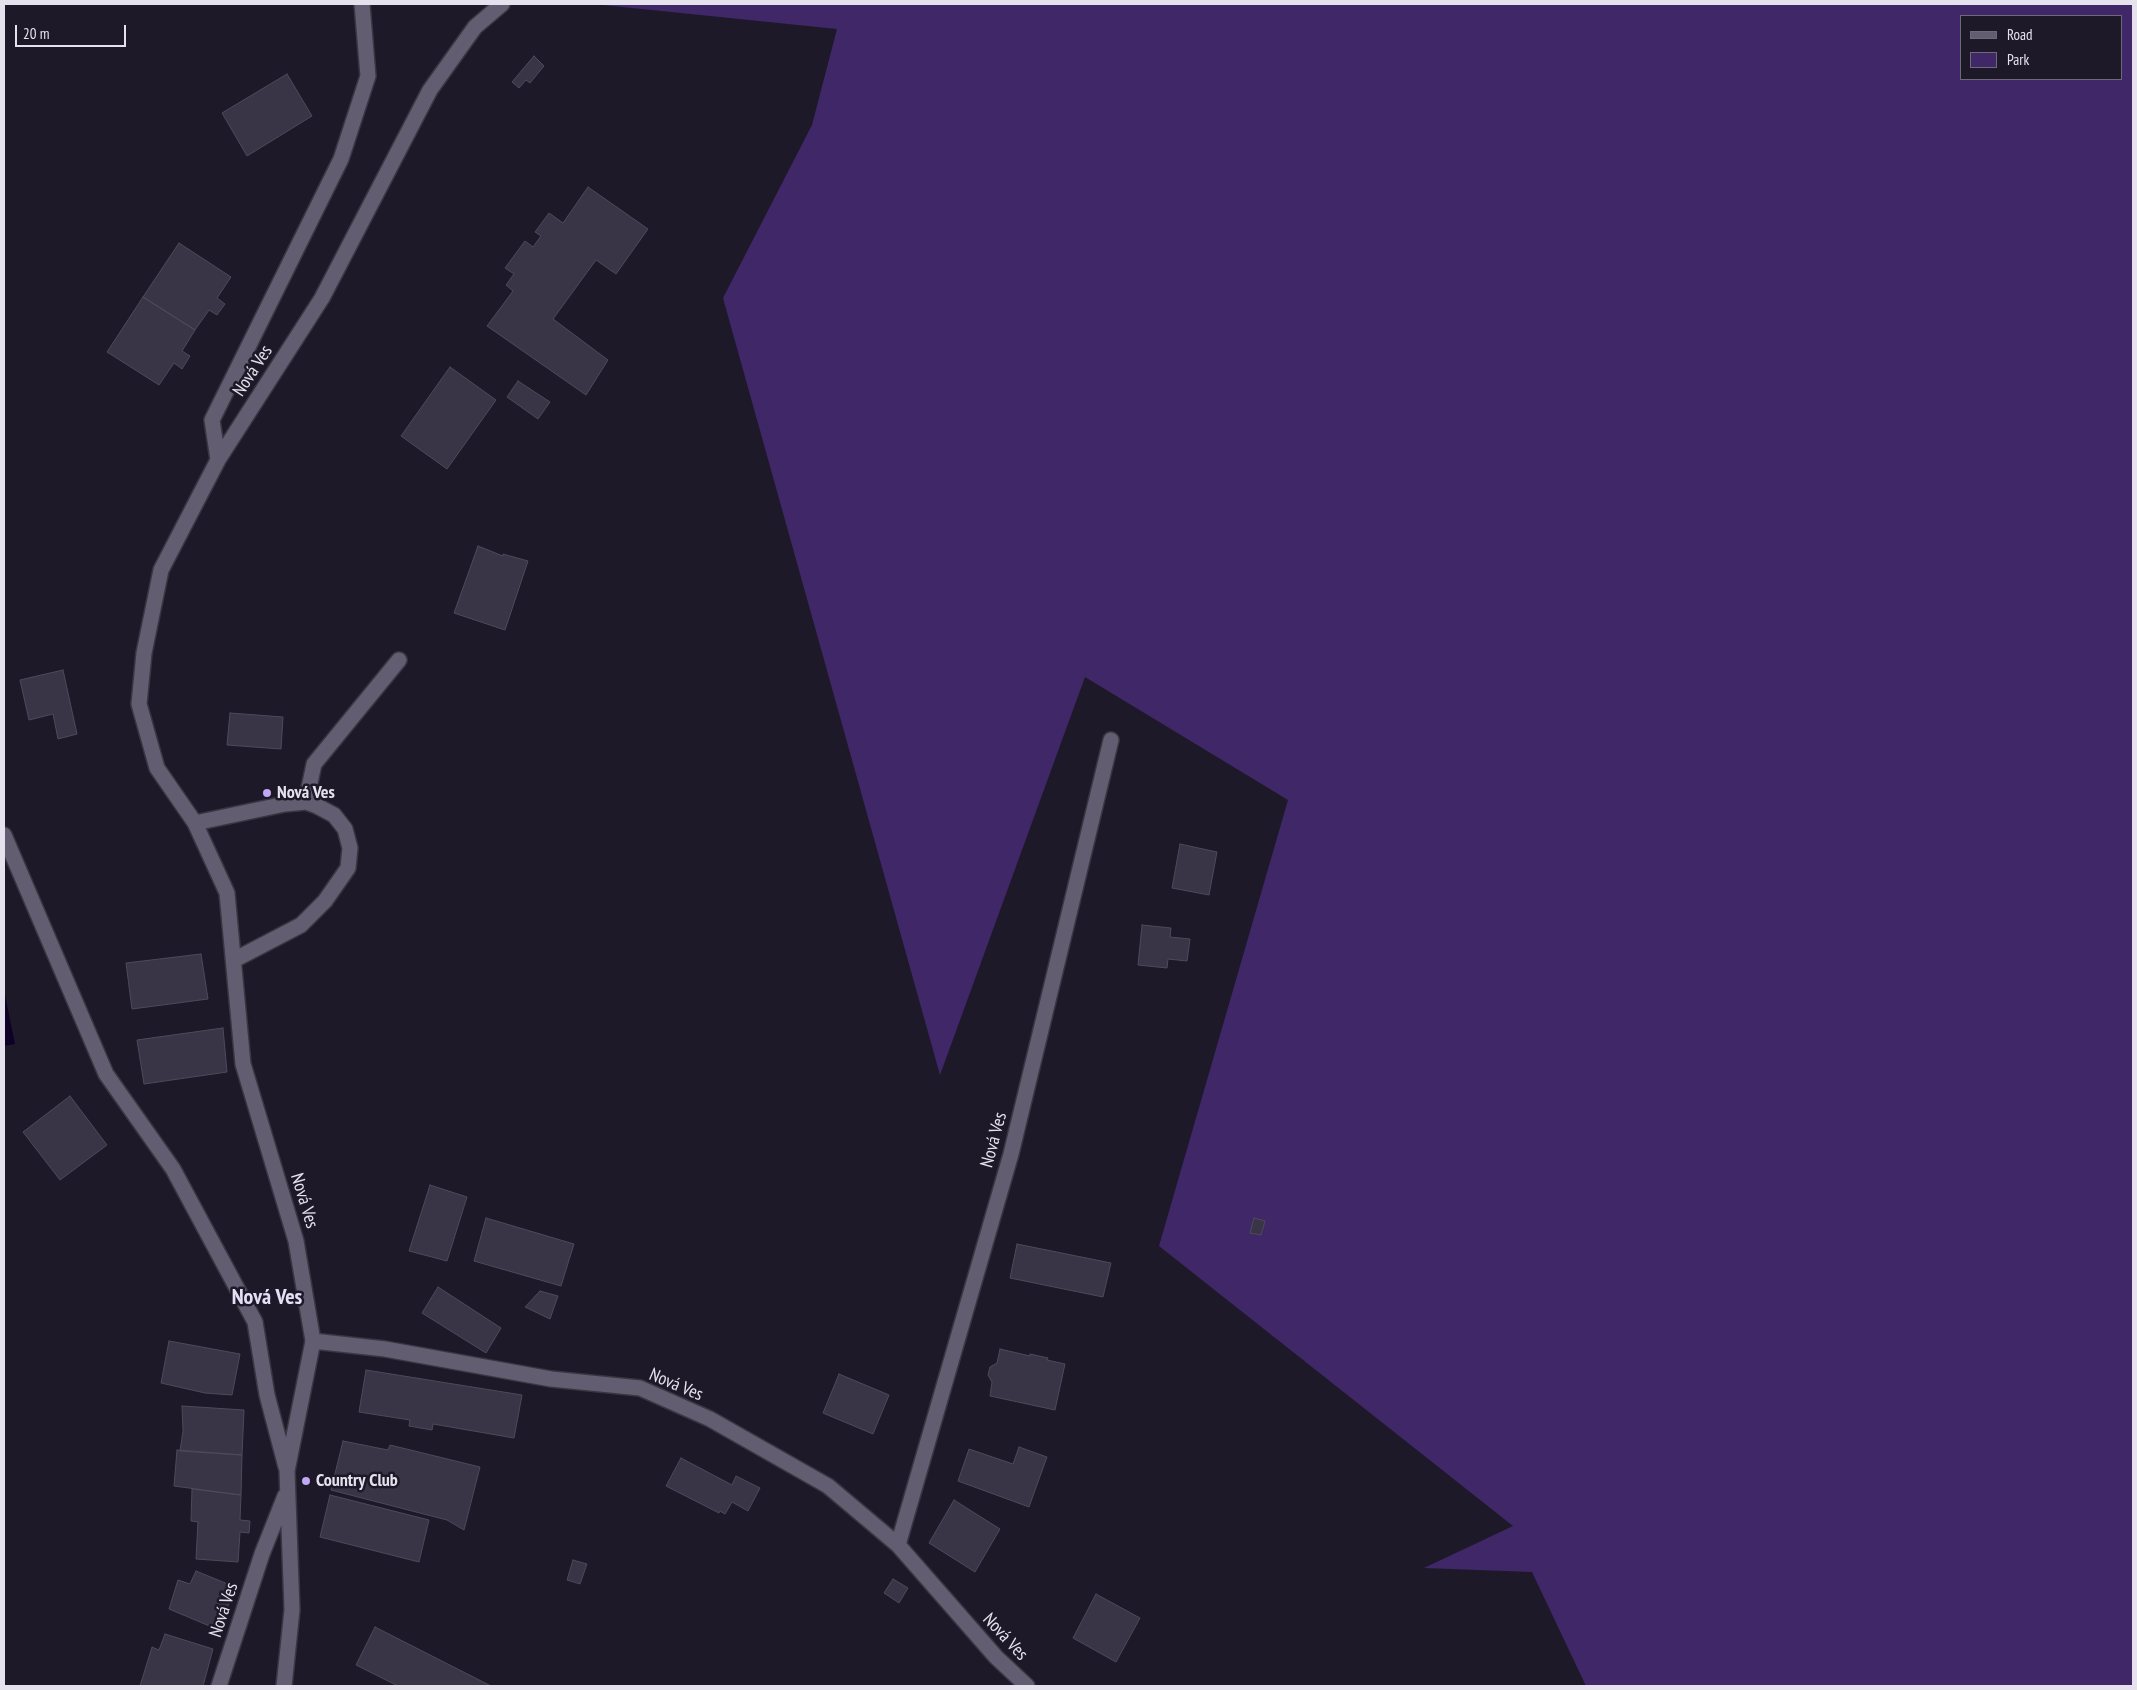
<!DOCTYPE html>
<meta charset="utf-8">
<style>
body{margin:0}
#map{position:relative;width:2137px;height:1690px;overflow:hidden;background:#1e1929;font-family:"PT Sans Narrow",sans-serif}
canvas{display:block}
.frame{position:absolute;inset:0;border:5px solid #e5e2ed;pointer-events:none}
.legend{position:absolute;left:1960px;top:15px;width:162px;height:65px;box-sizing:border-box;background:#1e1929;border:1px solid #6e6977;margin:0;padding:6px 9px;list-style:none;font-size:15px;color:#e5e2ed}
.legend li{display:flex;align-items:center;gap:10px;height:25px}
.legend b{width:25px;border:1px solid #6e6977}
.scale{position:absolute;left:15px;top:25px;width:111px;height:22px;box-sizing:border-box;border:2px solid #e5e2ed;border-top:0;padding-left:6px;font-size:15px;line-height:18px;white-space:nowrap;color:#e5e2ed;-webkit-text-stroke:4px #1e1929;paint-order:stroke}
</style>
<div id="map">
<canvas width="2137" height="1690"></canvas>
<div class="frame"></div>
<ul class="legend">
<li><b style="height:6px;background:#625d70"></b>Road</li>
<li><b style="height:14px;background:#402768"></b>Park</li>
</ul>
<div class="scale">20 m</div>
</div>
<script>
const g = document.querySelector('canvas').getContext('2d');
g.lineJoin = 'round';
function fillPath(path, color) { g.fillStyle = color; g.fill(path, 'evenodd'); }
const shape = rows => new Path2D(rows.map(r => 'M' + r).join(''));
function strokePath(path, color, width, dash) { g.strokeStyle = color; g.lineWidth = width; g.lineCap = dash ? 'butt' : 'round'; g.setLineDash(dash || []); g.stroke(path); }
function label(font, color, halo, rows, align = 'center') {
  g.font = font + ' "PT Sans Narrow",sans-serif'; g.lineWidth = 5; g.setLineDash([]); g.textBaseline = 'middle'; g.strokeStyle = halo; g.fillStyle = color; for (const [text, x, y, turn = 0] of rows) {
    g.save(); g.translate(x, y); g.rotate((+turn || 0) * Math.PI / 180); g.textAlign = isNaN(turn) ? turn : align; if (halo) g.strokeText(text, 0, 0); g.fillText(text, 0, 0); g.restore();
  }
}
const green = shape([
 [593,4,2133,4,2133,1686,1586,1686,1532,1572,1424,1568,1513,1526,1159,1246,1288,800,1085,677,940,1075,723,298,812,125,837,29],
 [1961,16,2121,16,2121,79,1961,79]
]);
const water = shape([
 [4,990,15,1044,4,1046]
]);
const building = shape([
 [534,56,544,66,530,83,526,80,519,88,512,82,534,56],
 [287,74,312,116,247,156,222,113,287,74],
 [588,187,648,229,616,274,596,260,553,319,608,360,586,395,487,326,513,291,506,285,514,274,505,268,525,241,533,247,541,236,535,232,549,213,563,223,588,187],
 [179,243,231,277,217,298,225,304,217,315,209,310,195,330,143,297,179,243],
 [143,297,195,330,182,351,190,356,182,369,174,363,159,385,107,352,143,297],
 [450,367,496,400,447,469,401,436,450,367],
 [518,381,550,402,538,419,507,397,518,381],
 [478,546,503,556,503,554,528,561,505,630,454,613,478,546],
 [63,670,77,734,58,739,53,714,29,720,20,680,63,670],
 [230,713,283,717,281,749,227,745,230,713],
 [1180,844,1217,852,1209,895,1172,888,1180,844],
 [1142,925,1171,928,1170,937,1190,939,1187,961,1168,959,1167,968,1138,965,1142,925],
 [201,954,208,999,132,1009,126,963,201,954],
 [223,1028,227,1072,144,1084,137,1040,223,1028],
 [70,1096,107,1145,60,1180,23,1132,70,1096],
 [430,1185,467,1197,447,1261,409,1251,430,1185],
 [486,1218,574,1244,561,1286,474,1261,486,1218],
 [1254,1218,1265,1221,1261,1235,1250,1233,1254,1218],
 [1017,1244,1111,1263,1103,1297,1010,1278,1017,1244],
 [438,1287,501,1328,486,1353,422,1313,438,1287],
 [540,1291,558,1296,550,1319,525,1307,540,1291],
 [169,1341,240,1354,232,1395,205,1393,161,1383,169,1341],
 [1000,1349,1030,1356,1030,1354,1048,1358,1047,1360,1065,1364,1055,1410,990,1396,992,1382,988,1375,990,1367,997,1363,1000,1349],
 [366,1370,522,1395,514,1438,433,1424,432,1430,409,1426,410,1420,359,1412,366,1370],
 [839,1374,889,1395,873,1434,823,1413,839,1374],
 [182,1406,244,1410,242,1455,180,1451,183,1431,182,1406],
 [343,1441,388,1450,390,1445,480,1467,464,1530,447,1520,331,1490,343,1441],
 [1019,1447,1047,1457,1029,1507,958,1481,969,1449,1013,1464,1019,1447],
 [177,1450,242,1455,241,1495,174,1486,177,1450],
 [681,1458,732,1485,736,1476,760,1488,748,1511,732,1502,725,1514,720,1511,719,1513,666,1486,681,1458],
 [192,1489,241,1495,240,1520,250,1521,249,1533,240,1532,238,1562,196,1559,198,1522,191,1521,192,1489],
 [330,1495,429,1520,419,1562,320,1537,330,1495],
 [954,1500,1000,1529,975,1572,929,1543,954,1500],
 [573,1560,587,1564,580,1584,567,1580,573,1560],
 [196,1571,235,1587,219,1630,169,1609,178,1580,190,1584,196,1571],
 [893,1579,908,1588,899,1603,884,1593,893,1579],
 [1096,1594,1140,1618,1116,1662,1073,1638,1096,1594],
 [375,1627,491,1686,398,1686,356,1665,375,1627],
 [165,1634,213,1649,203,1686,140,1686,152,1647,159,1650,165,1634]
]);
const minor = shape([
 [218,460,212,420,341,159,368,76,362,4],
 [306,802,314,764,399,660],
 [195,823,285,804,306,802,317,806,334,815,345,829,350,848,348,868,325,901,301,925,234,960],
 [4,835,106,1074,173,1169,255,1322,267,1395,286,1467],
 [313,1341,385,1349,551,1379,640,1388,710,1419,828,1486,898,1545,996,1657,1027,1686],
 [898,1545,1011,1154,1111,740],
 [219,1686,262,1554,285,1496],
 [284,1686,292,1610,287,1471,313,1341,296,1241,243,1064,227,893,195,823,157,768,139,704,144,653,161,570,218,460,322,298,430,90,475,27,502,4]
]);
const markers = [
 [267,793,5,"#c0a8f3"],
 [306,1481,5,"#c0a8f3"]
];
const streetNames = [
 ["Nová Ves",253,371,-57],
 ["Nová Ves",994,1140,-75],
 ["Nová Ves",304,1201,73],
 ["Nová Ves",676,1385,23],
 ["Nová Ves",224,1610,-72],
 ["Nová Ves",1005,1637,47]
];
const poiNames = [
 ["Nová Ves",277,793],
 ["Country Club",316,1481]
];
const districtNames = [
 ["Nová Ves",267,1298]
];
fillPath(green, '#402768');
fillPath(water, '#0f0027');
fillPath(building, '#3a3546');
strokePath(building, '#4e495c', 1);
strokePath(minor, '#393541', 18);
strokePath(minor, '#625d70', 15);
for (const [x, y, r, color] of markers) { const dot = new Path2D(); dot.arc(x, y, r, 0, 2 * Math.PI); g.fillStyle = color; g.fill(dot); strokePath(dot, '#1e1929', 2); }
label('18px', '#e5e2ed', '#1e1929', streetNames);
label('bold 18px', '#e5e2ed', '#1e1929', poiNames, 'left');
label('bold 22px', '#e5dff5', '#1e1929', districtNames);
</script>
